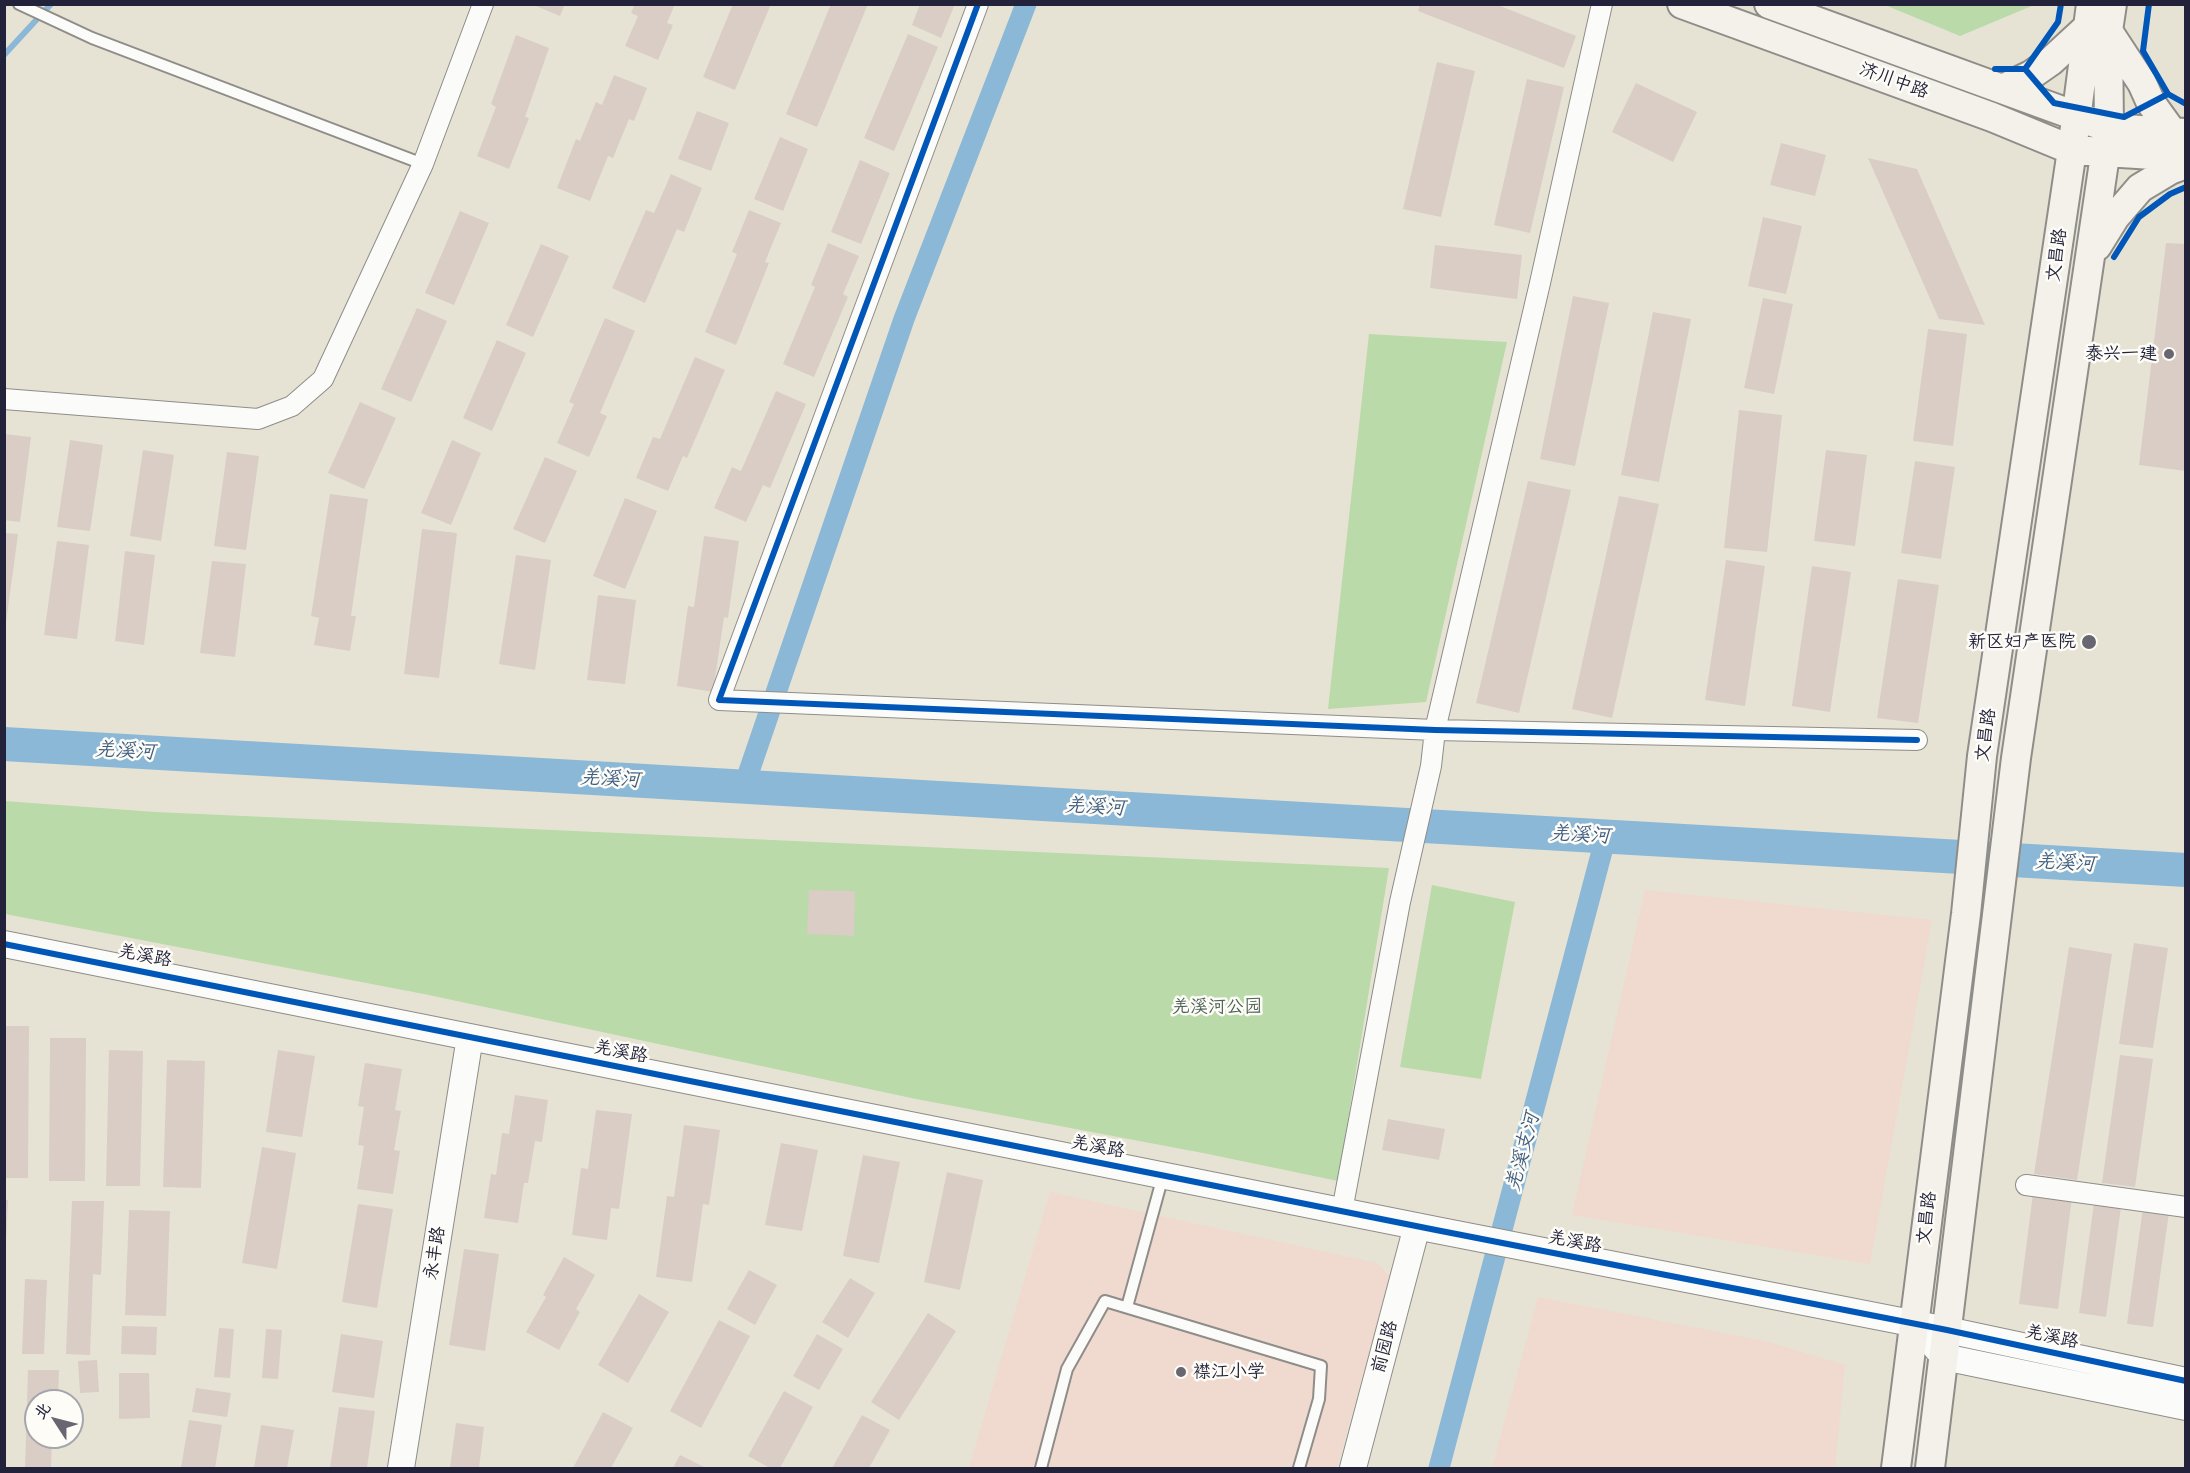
<!DOCTYPE html>
<meta charset="utf-8">
<style>
body{margin:0}
#map{position:relative;width:2190px;height:1473px;overflow:hidden;background:#e7e3d4;font-family:"Playpen Sans","LXGW WenKai TC",sans-serif}
canvas{display:block}
.frame{position:absolute;inset:0;border:6px solid #22223b;pointer-events:none}
.north{position:absolute;left:24px;top:1389px;width:60px;height:60px;box-sizing:border-box;background:#fdfcf7;border:2px solid #a5a5ac;border-radius:50%;rotate:306deg;font-size:16px;font-weight:700;line-height:24px;text-align:center;color:#22223b}
.north::after{content:'';display:block;margin:auto;width:21px;height:27px;background:#676671;clip-path:polygon(50% 0,100% 100%,50% 72%,0 100%)}
</style>
<div id="map">
<canvas width="2190" height="1473"></canvas>
<div class="frame"></div>
<div class="north">北</div>
</div>
<script>
const g = document.querySelector('canvas').getContext('2d');
g.lineJoin = 'round';
function fillPath(path, color) { g.fillStyle = color; g.fill(path, 'evenodd'); }
const shape = rows => new Path2D(rows.map(r => 'M' + r).join(''));
function strokePath(path, color, width, dash) { g.strokeStyle = color; g.lineWidth = width; g.lineCap = dash ? 'butt' : 'round'; g.setLineDash(dash || []); g.stroke(path); }
function label(font, color, halo, rows, align = 'center') {
  g.font = font + ' "Playpen Sans","LXGW WenKai TC",sans-serif'; g.lineWidth = 5; g.setLineDash([]); g.textBaseline = 'middle'; g.strokeStyle = halo; g.fillStyle = color; for (const [text, x, y, turn = 0] of rows) {
    g.save(); g.translate(x, y); g.rotate((+turn || 0) * Math.PI / 180); g.textAlign = isNaN(turn) ? turn : align; if (halo) g.strokeText(text, 0, 0); g.fillText(text, 0, 0); g.restore();
  }
}
const built = shape([
 [1645,890,1932,920,1870,1264,1572,1215],
 [1050,1192,1377,1263,1390,1276,1337,1468,969,1468],
 [1538,1297,1765,1341,1845,1365,1835,1468,1492,1468]
]);
const green = shape([
 [1885,5,2034,5,1960,36],
 [1369,334,1507,342,1426,702,1328,709],
 [4,801,156,812,1389,868,1338,1181,1203,1153,916,1099,424,994,5,914],
 [1432,885,1515,902,1481,1079,1400,1067]
]);
const stream = shape([
 [4,55,51,4]
]);
const canal = shape([
 [744,786,904,319,1026,4],
 [1439,1468,1606,836]
]);
const river = shape([
 [4,744,2186,870]
]);
const building = shape([
 [531,4,565,4,560,16],
 [635,4,675,4,667,23,673,25,658,60,625,46,638,16,631,13],
 [733,4,771,4,735,90,703,77],
 [831,4,868,4,817,127,786,114],
 [920,4,955,4,941,38,912,25],
 [1420,4,1495,4,1576,36,1564,68,1418,11],
 [908,34,938,47,894,151,864,138],
 [516,35,549,48,525,117,529,118,509,169,477,156,496,107,491,104],
 [1437,62,1475,71,1441,217,1403,209],
 [614,75,647,88,634,121,629,119,613,158,608,156,590,201,557,188,576,139,580,141,596,102,602,105],
 [1527,79,1564,87,1530,233,1494,225],
 [1636,83,1697,112,1673,162,1612,132],
 [697,111,729,123,711,171,678,159],
 [780,137,808,149,783,211,754,199],
 [1781,143,1826,155,1815,196,1770,185],
 [1868,158,1917,169,1985,325,1939,319],
 [860,160,890,173,861,244,831,232],
 [671,174,702,188,684,232,677,229,645,303,612,288,646,210,654,213],
 [749,210,781,223,765,262,769,263,736,345,705,332,737,254,732,252],
 [460,211,489,223,454,305,425,293],
 [1763,217,1802,226,1786,294,1748,286],
 [828,243,859,256,843,294,848,297,814,377,783,364,815,287,811,285],
 [2166,243,2186,244,2186,471,2139,465],
 [541,244,569,256,533,337,506,325],
 [1435,245,1522,255,1517,299,1430,288],
 [1573,296,1609,303,1575,466,1540,459],
 [1763,298,1793,304,1774,394,1744,388],
 [417,308,447,321,411,402,381,389],
 [1653,312,1691,319,1659,482,1621,475],
 [605,318,635,331,600,413,607,416,589,457,557,443,574,404,569,402],
 [1928,329,1967,334,1953,446,1913,441],
 [497,340,526,353,492,431,463,418],
 [695,357,725,370,687,458,683,456,668,491,636,478,653,437,660,439],
 [776,391,806,404,770,488,763,485,746,522,714,508,732,467,741,471],
 [360,402,396,418,364,489,328,473],
 [1739,410,1782,415,1767,552,1724,548],
 [4,434,31,437,20,522,4,520],
 [70,440,103,445,90,531,57,527],
 [452,440,481,453,451,525,421,513],
 [143,450,174,455,161,541,130,536],
 [1826,450,1867,455,1855,546,1814,541],
 [227,452,259,456,246,550,214,546],
 [545,457,577,471,545,543,513,529],
 [1915,461,1955,467,1941,559,1901,553],
 [1528,481,1571,490,1519,713,1476,703],
 [330,494,368,499,351,616,356,616,350,651,314,645,319,618,311,616],
 [1619,496,1659,504,1612,718,1572,709],
 [625,498,657,511,625,589,593,576],
 [422,529,457,533,439,678,404,674],
 [4,533,18,534,6,623,4,623],
 [704,536,739,541,728,618,724,617,713,692,677,686,688,606,694,607],
 [57,541,89,545,77,639,44,635],
 [125,551,155,555,144,645,115,641],
 [516,555,551,560,535,670,499,664],
 [1726,560,1765,566,1745,706,1705,700],
 [212,561,246,564,235,657,200,653],
 [1812,566,1851,572,1830,712,1792,706],
 [1898,579,1939,585,1918,723,1877,718],
 [598,595,636,600,625,684,587,680],
 [809,890,855,891,854,936,807,934],
 [2134,943,2168,948,2153,1048,2119,1044],
 [2069,947,2112,954,2077,1180,2034,1174],
 [4,1026,29,1026,28,1178,4,1178],
 [50,1038,86,1038,85,1181,49,1181],
 [109,1050,143,1051,140,1186,106,1186],
 [278,1050,315,1056,302,1137,266,1132],
 [2120,1055,2153,1059,2135,1187,2102,1183],
 [167,1060,205,1061,201,1188,163,1187],
 [365,1063,402,1069,395,1110,401,1111,394,1150,400,1151,393,1194,357,1189,364,1146,358,1145,364,1107,358,1106],
 [515,1095,548,1100,542,1142,535,1141,528,1183,524,1183,518,1223,484,1218,491,1174,496,1175,502,1133,509,1134],
 [596,1110,632,1114,619,1209,611,1208,607,1240,572,1235,581,1168,588,1169],
 [1388,1119,1445,1129,1439,1160,1382,1150],
 [684,1125,720,1130,709,1205,703,1204,692,1282,656,1277,667,1196,674,1197],
 [781,1143,818,1150,802,1231,765,1225],
 [262,1147,296,1153,277,1269,242,1263],
 [863,1155,900,1162,879,1263,843,1256],
 [947,1172,983,1180,960,1290,924,1282],
 [2033,1193,2072,1197,2058,1309,2019,1304],
 [4,1200,8,1200,6,1243,4,1243],
 [72,1201,104,1201,101,1275,93,1274,90,1355,66,1354],
 [2094,1203,2121,1207,2106,1317,2079,1313],
 [358,1204,393,1209,377,1308,342,1302],
 [2143,1208,2169,1212,2153,1327,2127,1324],
 [129,1210,170,1211,166,1316,125,1315],
 [464,1249,499,1254,485,1351,449,1345],
 [564,1257,595,1275,576,1309,580,1312,559,1350,526,1332,546,1297,543,1295],
 [749,1270,777,1285,755,1325,727,1309],
 [850,1278,875,1293,848,1338,822,1322],
 [25,1279,47,1280,44,1354,22,1354],
 [639,1294,669,1312,628,1383,598,1365],
 [928,1313,956,1331,899,1420,871,1402],
 [719,1320,750,1336,701,1428,670,1411],
 [122,1326,157,1327,156,1355,121,1354],
 [219,1328,234,1329,230,1378,214,1377],
 [266,1329,282,1330,278,1379,262,1378],
 [341,1334,383,1341,374,1398,332,1392],
 [817,1334,843,1349,819,1390,793,1376],
 [97,1360,99,1392,80,1393,78,1361],
 [28,1370,59,1370,58,1394,53,1394,53,1401,36,1401,36,1437,52,1437,51,1468,25,1468],
 [119,1373,149,1373,150,1418,119,1419],
 [196,1388,231,1393,227,1417,192,1412],
 [784,1391,813,1407,780,1468,770,1468,748,1456],
 [339,1407,375,1411,367,1468,330,1468],
 [603,1412,633,1428,611,1468,573,1468],
 [862,1415,890,1430,869,1468,832,1468],
 [189,1420,222,1425,215,1468,181,1468],
 [456,1423,484,1427,479,1468,450,1468],
 [261,1425,294,1430,287,1468,254,1468],
 [680,1455,706,1468,673,1468]
]);
const service = shape([
 [19,4,92,38,423,164],
 [1127,1307,1163,1176],
 [1041,1468,1067,1369,1105,1301,1321,1366,1319,1399,1299,1468]
]);
const minor = shape([
 [978,4,719,700,1435,730,1917,740],
 [4,399,258,419,292,406,323,379,423,164,483,4],
 [2026,1185,2186,1207],
 [1342,1211,1400,902,1431,766,1435,730,1540,283,1602,4]
]);
const tertiary = shape([
 [4,944,1436,1230,1947,1330,2186,1381],
 [1930,1341,1944,1357,2186,1407],
 [401,1468,470,1037],
 [1353,1468,1417,1226]
]);
const secondary = shape([
 [1682,4,1992,117,2072,150,2186,157],
 [1769,4,2109,128,2186,133],
 [2108,31,2142,83,2151,103,2172,132],
 [2002,89,2031,75,2051,61,2089,26],
 [2097,246,2115,217,2140,188,2170,170,2186,164],
 [1896,1468,1966,914,1982,756,2072,150,2091,4],
 [1930,1468,2016,758,2109,128,2108,31,2112,4]
]);
const cycleway = shape([
 [978,4,719,700,1435,730,1917,740],
 [2149,4,2143,51,2168,94],
 [1995,69,2025,69,2054,103,2124,117,2168,94,2186,104],
 [2025,69,2058,22,2061,4],
 [2114,257,2139,217,2170,194,2186,187],
 [4,944,1436,1230,1947,1330,2186,1381]
]);
const markers = [
 [2169,354,6,"#676671"],
 [2089,642,8,"#676671"],
 [1181,1372,6,"#676671"]
];
const streetNames = [
 ["济川中路",1894,81,20],
 ["文昌路",2057,255,-82],
 ["文昌路",1986,735,-82],
 ["羌溪路",145,956,11],
 ["羌溪路",621,1052,11],
 ["羌溪路",1098,1147,11],
 ["文昌路",1927,1218,-83],
 ["羌溪路",1575,1242,11],
 ["永丰路",435,1253,-81],
 ["羌溪路",2052,1337,12],
 ["前园路",1385,1347,-75]
];
const poiNames = [
 ["泰兴一建",2157,354],
 ["新区妇产医院",2076,642],
 ["襟江小学",1193,1372,"left"]
];
const parkNames = [
 ["羌溪河公园",1217,1007]
];
const waterNames = [
 ["羌溪河",125,751,3],
 ["羌溪河",610,779,3],
 ["羌溪河",1095,807,3],
 ["羌溪河",1580,835,3],
 ["羌溪河",2065,863,3],
 ["羌溪支河",1523,1152,-75]
];
fillPath(built, '#f0d9cf');
fillPath(green, '#badaaa');
strokePath(stream, '#8bb8d6', 6);
strokePath(canal, '#8bb8d6', 21);
strokePath(river, '#8bb8d6', 34);
fillPath(building, '#d9cdc5');
strokePath(service, '#8e8d89', 14);
strokePath(minor, '#8e8d89', 22);
strokePath(tertiary, '#8e8d89', 28);
strokePath(secondary, '#8e8d89', 32);
strokePath(service, '#fbfbf9', 10);
strokePath(minor, '#fbfbf9', 20);
strokePath(tertiary, '#fbfbf9', 26);
strokePath(secondary, '#f3f1ea', 28);
strokePath(cycleway, '#0057b8', 6);
for (const [x, y, r, color] of markers) { const dot = new Path2D(); dot.arc(x, y, r, 0, 2 * Math.PI); g.fillStyle = color; g.fill(dot); strokePath(dot, '#fdfcf7', 2); }
label('18px', '#22223b', '#fdfcf7', streetNames);
label('18px', '#22223b', '#fdfcf7', poiNames, 'right');
label('18px', '#4b6056', '#fdfcf7', parkNames);
label('italic 20px', '#3f5d81', '#fdfcf7', waterNames);
</script>
